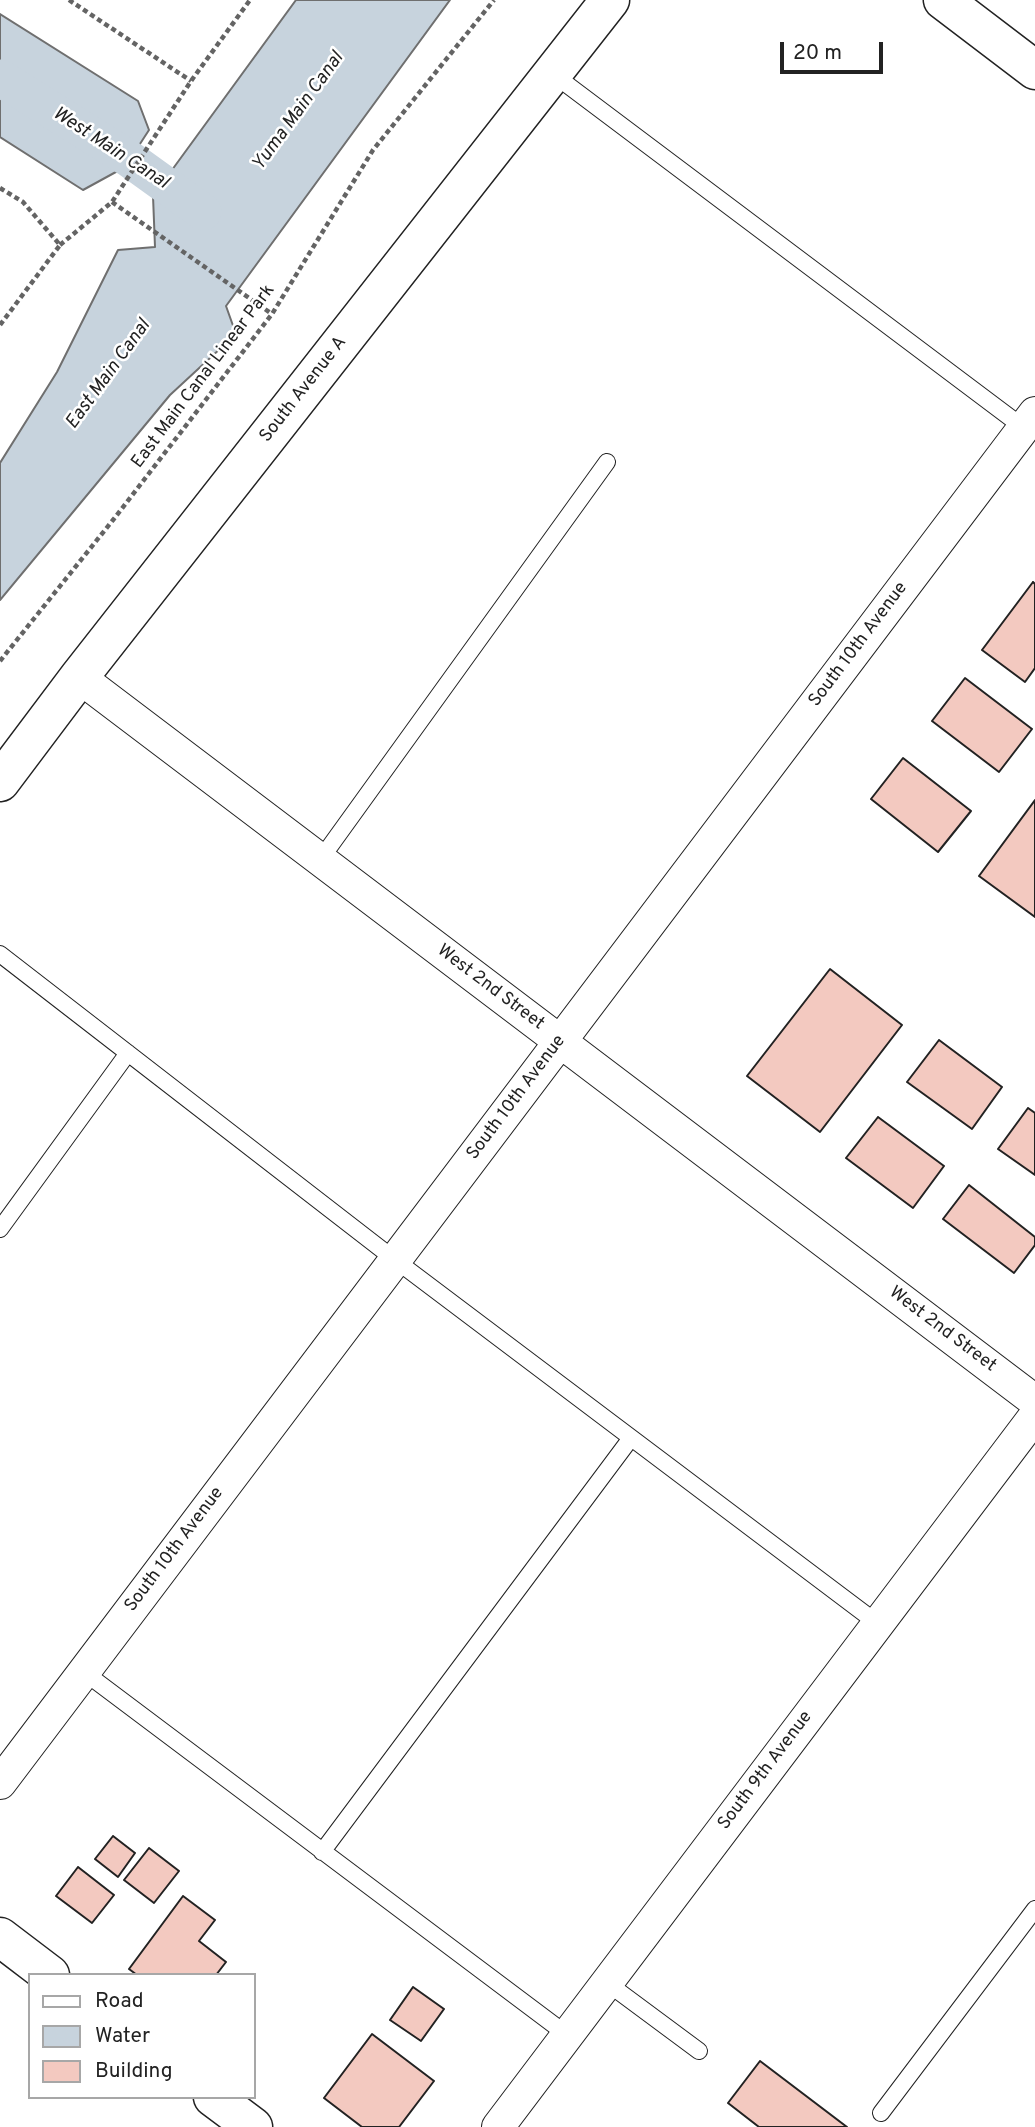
<!DOCTYPE html>
<style>
body{margin:0}
#map{position:relative;width:1035px;height:2127px;overflow:hidden;background:#fff;font-family:Overpass,sans-serif}
canvas{display:block}
.legend{position:absolute;left:28px;top:1973px;width:228px;height:126px;box-sizing:border-box;background:#fff;border:2px solid #a7a7a7;margin:0;padding:9px 12px;list-style:none;font-size:21px;color:#222}
.legend li{display:flex;align-items:center;gap:14px;height:35px}
.legend b{width:35px;border:2px solid #a7a7a7}
.scale{position:absolute;left:780px;top:42px;width:103px;height:32px;box-sizing:border-box;border:4px solid #222;border-top:0;padding-left:9px;font-size:21px;line-height:24px;white-space:nowrap;color:#222;-webkit-text-stroke:5px #fff;paint-order:stroke}
</style>
<div id="map">
<canvas width="1035" height="2127"></canvas>
<ul class="legend">
<li><b style="height:9px;background:#fff"></b>Road</li>
<li><b style="height:19px;background:#c7d3dd"></b>Water</li>
<li><b style="height:19px;background:#f3c9c0"></b>Building</li>
</ul>
<div class="scale">20 m</div>
</div>
<script>
const g = document.querySelector('canvas').getContext('2d');
g.lineJoin = 'round';
function fillPath(path, color) { g.fillStyle = color; g.fill(path, 'evenodd'); }
const shape = rows => new Path2D(rows.map(r => 'M' + r).join(''));
function strokePath(path, color, width, dash) { g.strokeStyle = color; g.lineWidth = width; g.lineCap = dash ? 'butt' : 'round'; g.setLineDash(dash || []); g.stroke(path); }
function label(font, color, halo, rows, align = 'center') {
  g.font = font + ' Overpass,sans-serif'; g.lineWidth = 5; g.setLineDash([]); g.textBaseline = 'middle'; g.strokeStyle = halo; g.fillStyle = color; for (const [text, x, y, turn = 0] of rows) {
    g.save(); g.translate(x, y); g.rotate((+turn || 0) * Math.PI / 180); g.textAlign = isNaN(turn) ? turn : align; if (halo) g.strokeText(text, 0, 0); g.fillText(text, 0, 0); g.restore();
  }
}
const water = shape([
 [296,0,450,0,226,306,236,334,170,395,0,600,0,463,57,372,118,250,155,247,153,196,296,0],
 [0,14,138,101,149,130,125,167,83,190,0,137,0,14]
]);
const canal = shape([
 [0,78,128,158,203,212]
]);
const building = shape([
 [1033,582,1035,584,1035,668,1025,682,982,650,1033,582],
 [965,678,1032,729,999,772,932,721,965,678],
 [903,758,971,811,938,852,871,799,903,758],
 [1035,800,1035,917,979,876,1035,800],
 [830,969,902,1025,820,1132,747,1076,830,969],
 [939,1040,1002,1087,972,1129,907,1082,939,1040],
 [1028,1108,1035,1113,1035,1175,998,1149,1028,1108],
 [878,1117,944,1166,913,1208,846,1158,878,1117],
 [969,1185,1035,1237,1035,1245,1014,1273,943,1219,969,1185],
 [113,1836,135,1853,118,1877,95,1859,113,1836],
 [149,1848,179,1871,154,1903,124,1880,149,1848],
 [78,1867,114,1895,92,1923,56,1896,78,1867],
 [183,1896,215,1920,199,1941,226,1962,216,1975,137,1975,129,1969,183,1896],
 [413,1987,444,2009,421,2041,390,2020,413,1987],
 [372,2034,434,2081,399,2127,362,2127,324,2098,372,2034],
 [760,2061,847,2127,759,2127,728,2103,760,2061]
]);
const path = shape([
 [69,0,191,81],
 [0,188,23,202,60,245,0,325],
 [112,202,272,314],
 [60,245,112,202,191,81,250,0],
 [0,661,113,520,272,314,373,150,494,0]
]);
const lane = shape([
 [553,74,1024,428],
 [320,860,607,462],
 [0,954,394,1259,877,1623],
 [0,1229,128,1053],
 [84,1672,566,2034],
 [322,1852,631,1438],
 [606,1982,699,2051],
 [881,2113,1035,1909]
]);
const street = shape([
 [79,677,1035,1401],
 [0,1783,1035,413],
 [498,2127,1035,1416]
]);
const secondary = shape([
 [943,0,1035,70],
 [0,782,79,677,610,0],
 [0,1937,50,1975],
 [213,2097,253,2127]
]);
const streetNames = [
 ["East Main Canal Linear Park",204,377,-53],
 ["South Avenue A",304,390,-52],
 ["South 10th Avenue",859,645,-53],
 ["West 2nd Street",490,988,37],
 ["South 10th Avenue",517,1098,-53],
 ["West 2nd Street",942,1330,37],
 ["South 10th Avenue",175,1550,-53],
 ["South 9th Avenue",766,1771,-53]
];
const waterNames = [
 ["Yuma Main Canal",299,112,-54],
 ["West Main Canal",110,149,33],
 ["East Main Canal",109,375,-54]
];
fillPath(water, '#c7d3dd');
strokePath(water, '#6f6f6f', 2);
strokePath(canal, '#c7d3dd', 37);
fillPath(building, '#f3c9c0');
strokePath(building, '#222', 2);
strokePath(lane, '#222', 18);
strokePath(street, '#222', 34);
strokePath(secondary, '#222', 41);
strokePath(path, '#646464', 4.5, [5, 3.5]);
strokePath(lane, '#fff', 16);
strokePath(street, '#fff', 32);
strokePath(secondary, '#fff', 38);
label('18px', '#222', '#fff', streetNames);
label('italic 19px', '#222', '#fff', waterNames);
</script>
